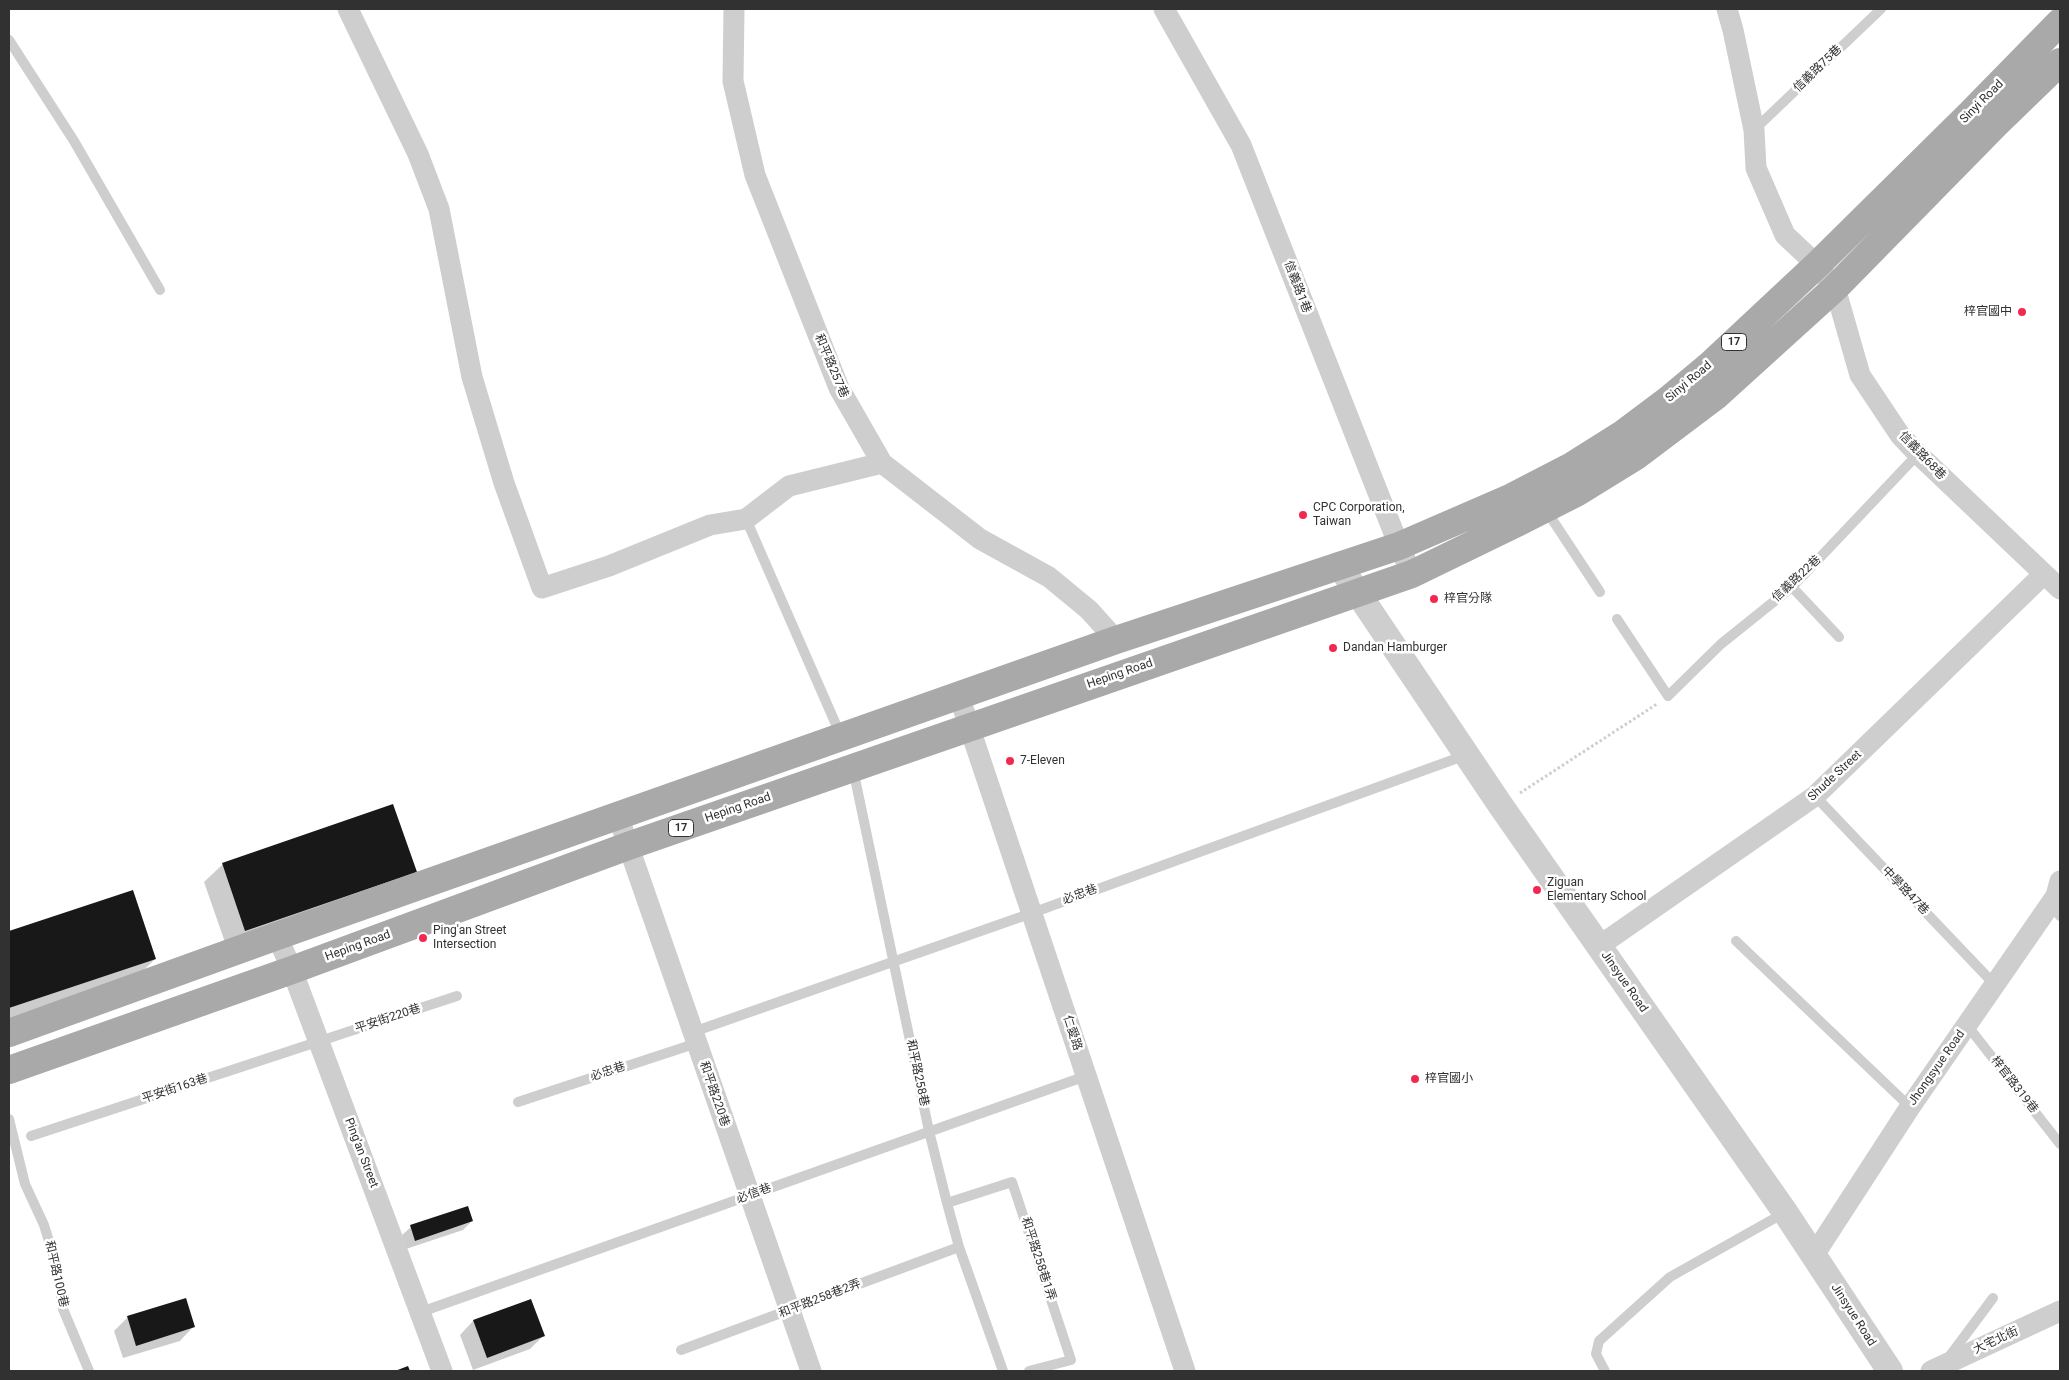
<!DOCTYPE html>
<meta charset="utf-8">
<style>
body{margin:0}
#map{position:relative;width:2069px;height:1380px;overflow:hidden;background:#fff;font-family:Roboto,sans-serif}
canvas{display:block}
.frame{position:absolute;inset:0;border:10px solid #313131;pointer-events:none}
</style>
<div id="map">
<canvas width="2069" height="1380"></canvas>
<div class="frame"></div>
</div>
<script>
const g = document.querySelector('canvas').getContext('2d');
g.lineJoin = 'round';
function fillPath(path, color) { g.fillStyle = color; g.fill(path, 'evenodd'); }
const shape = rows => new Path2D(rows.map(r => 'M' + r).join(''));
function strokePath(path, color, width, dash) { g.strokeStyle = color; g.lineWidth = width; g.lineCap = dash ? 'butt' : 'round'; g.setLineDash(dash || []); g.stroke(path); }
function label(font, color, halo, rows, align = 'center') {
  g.font = font + ' Roboto,"Noto Sans TC",sans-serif'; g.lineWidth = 5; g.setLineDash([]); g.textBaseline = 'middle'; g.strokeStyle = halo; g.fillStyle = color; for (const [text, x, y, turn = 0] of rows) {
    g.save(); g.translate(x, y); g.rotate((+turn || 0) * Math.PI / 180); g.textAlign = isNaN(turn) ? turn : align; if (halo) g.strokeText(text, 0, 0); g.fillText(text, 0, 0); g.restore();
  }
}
const shadow = shape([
 [223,864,416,872,398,890,227,948,204,882],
 [133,892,155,959,137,977,9,1019,9,933],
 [472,1221,463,1230,406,1249,402,1235,411,1227],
 [530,1300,543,1336,530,1349,473,1370,460,1335,473,1321],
 [128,1317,193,1327,180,1341,123,1358,114,1331]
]);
const building = shape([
 [393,804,417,872,245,931,222,863],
 [133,890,156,959,9,1008,9,931],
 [468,1206,473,1221,415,1241,410,1225],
 [186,1298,195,1327,136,1346,127,1316],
 [531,1299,545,1336,487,1358,473,1320],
 [408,1366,410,1371,395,1371]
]);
const path = shape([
 [1520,793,1657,704]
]);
const service = shape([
 [9,40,74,141,160,290],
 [1754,130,1881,9],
 [1546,510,1600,592],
 [746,519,841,736],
 [1792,587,1839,637],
 [1617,619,1668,696,1721,644,1792,587,1918,454],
 [853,769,929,1131,947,1203,959,1247,1003,1371],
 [1815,796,1995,985],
 [2051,904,2060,916],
 [1736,941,1910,1107],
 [1967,1025,2060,1144],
 [693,1032,1032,913,1466,755],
 [518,1102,697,1043],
 [9,1119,25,1184,44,1225,56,1264,63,1309,89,1371],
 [31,1136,457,996],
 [947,1203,1012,1182,1071,1360,1029,1371],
 [421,1312,1086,1076],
 [681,1350,959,1247],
 [1949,1357,1993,1298],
 [1605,1371,1596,1354,1599,1341,1670,1277,1784,1213]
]);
const minor = shape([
 [348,9,418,154,439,209,472,377,504,483,542,588,609,566,710,525,746,519,789,486,882,463],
 [734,9,733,81,755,175,839,388,882,463,980,539,1049,577,1089,610,1116,640],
 [1164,9,1241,145,1399,546,1412,574],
 [1727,9,1733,30,1754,130,1756,168,1785,235,1817,265,1835,288,1860,375,1900,435,1918,454,2060,589],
 [959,696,1185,1371],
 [618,816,811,1371],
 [277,936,292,970,442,1371],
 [1599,946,1815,796,2044,574],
 [1814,1255,1910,1107,2056,896,2060,881],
 [1931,1371,2060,1311]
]);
const tertiary = shape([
 [1339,565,1501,806,1785,1212,1890,1371]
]);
const primary = shape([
 [9,1033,277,936,1116,640,1399,546,1512,497,1570,467,1624,433,1668,400,1710,365,1817,265,1970,114,2060,22],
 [9,1070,292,970,628,846,1412,574,1517,523,1576,493,1636,456,1717,395,1835,288,1996,124,2060,62]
]);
const markers = [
 [2022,312,5,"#f32851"],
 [1303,515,5,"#f32851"],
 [1434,599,5,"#f32851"],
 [1333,648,5,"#f32851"],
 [1010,761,5,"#f32851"],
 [1537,890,5,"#f32851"],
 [423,938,5,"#f32851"],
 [1415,1079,5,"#f32851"]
];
const shields = [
 [1734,342,25],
 [681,828,25]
];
const shieldNames = [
 ["17",1734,342],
 ["17",681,828]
];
const streetNames = [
 ["信義路75巷",1818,69,-44],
 ["Sinyi Road",1982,102,-45],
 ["信義路1巷",1297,287,69],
 ["和平路257巷",831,366,67],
 ["Sinyi Road",1689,382,-40],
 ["信義路68巷",1922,456,46],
 ["信義路22巷",1797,579,-43],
 ["Heping Road",1120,674,-19],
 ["Shude Street",1835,776,-43],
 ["Heping Road",738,808,-19],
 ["中學路47巷",1905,891,46],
 ["必忠巷",1080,895,-20],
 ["Heping Road",358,946,-20],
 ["Jinsyue Road",1624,982,55],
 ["平安街220巷",388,1019,-18],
 ["仁愛路",1072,1033,72],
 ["Jhongsyue Road",1937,1068,-55],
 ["必忠巷",608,1072,-18],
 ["和平路258巷",917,1073,78],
 ["梓官路319巷",2014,1085,52],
 ["平安街163巷",175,1089,-18],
 ["和平路220巷",714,1094,71],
 ["Ping'an Street",361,1153,69],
 ["必信巷",754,1194,-20],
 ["和平路258巷1弄",1038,1259,72],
 ["和平路100巷",56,1274,77],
 ["和平路258巷2弄",820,1299,-21],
 ["Jinsyue Road",1853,1315,57],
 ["大宅北街",1996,1341,-25]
];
const poiNames = [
 ["梓官國中",2012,312,"right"],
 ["CPC Corporation,",1313,508],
 ["Taiwan",1313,522],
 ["梓官分隊",1444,599],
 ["Dandan Hamburger",1343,648],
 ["7-Eleven",1020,761],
 ["Ziguan",1547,883],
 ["Elementary School",1547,897],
 ["Ping'an Street",433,931],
 ["Intersection",433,945],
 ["梓官國小",1425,1079]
];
fillPath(shadow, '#0003');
fillPath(building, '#181818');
strokePath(path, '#cecece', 3, [2.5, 2.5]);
strokePath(service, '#cecece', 10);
strokePath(minor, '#cecece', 21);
strokePath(tertiary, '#cecece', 26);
strokePath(primary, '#a9a9a9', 28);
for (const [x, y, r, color] of markers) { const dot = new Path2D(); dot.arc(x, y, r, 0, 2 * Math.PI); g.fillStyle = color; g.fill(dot); strokePath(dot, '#fff', 2); }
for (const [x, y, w] of shields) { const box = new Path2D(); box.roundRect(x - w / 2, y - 8.5, w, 17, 4); g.fillStyle = '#fff'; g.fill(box); strokePath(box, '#313131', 1); }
label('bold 11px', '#313131', null, shieldNames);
label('12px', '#313131', '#fff', streetNames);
label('12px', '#313131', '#fff', poiNames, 'left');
</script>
